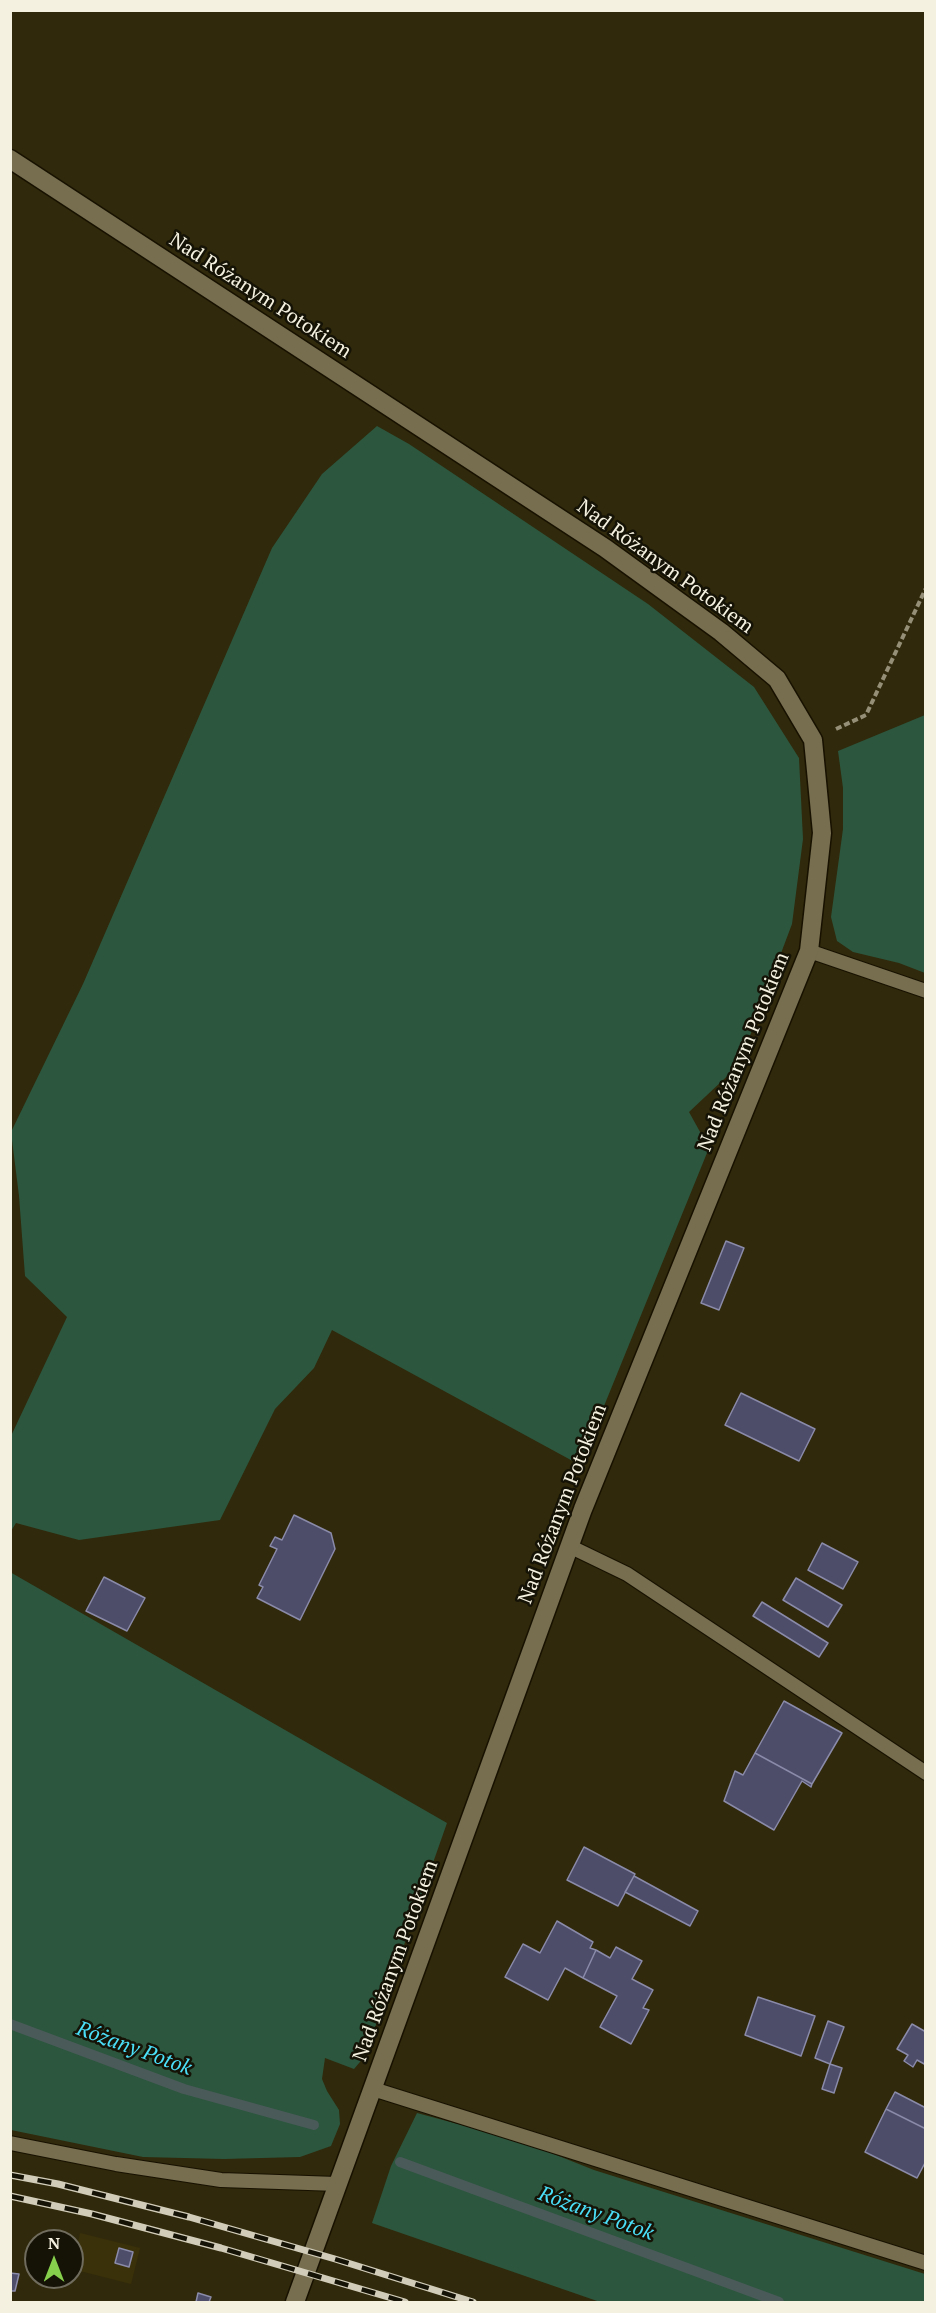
<!DOCTYPE html>
<meta charset="utf-8">
<style>
body{margin:0}
#map{position:relative;width:936px;height:2313px;overflow:hidden;background:#30290b;font-family:"PT Serif",serif}
canvas{display:block}
.frame{position:absolute;inset:0;border:12px solid #f5f1e0;pointer-events:none}
.north{position:absolute;left:24px;top:2229px;width:60px;height:60px;box-sizing:border-box;background:#151206;border:2px solid #6f6b5d;border-radius:50%;rotate:0deg;font-size:16px;font-weight:700;line-height:24px;text-align:center;color:#f5f1e0}
.north::after{content:'';display:block;margin:auto;width:21px;height:27px;background:#85cf4c;clip-path:polygon(50% 0,100% 100%,50% 72%,0 100%)}
</style>
<div id="map">
<canvas width="936" height="2313"></canvas>
<div class="frame"></div>
<div class="north">N</div>
</div>
<script>
const g = document.querySelector('canvas').getContext('2d');
g.lineJoin = 'round';
function fillPath(path, color) { g.fillStyle = color; g.fill(path, 'evenodd'); }
const shape = rows => new Path2D(rows.map(r => 'M' + r).join(''));
function strokePath(path, color, width, dash) { g.strokeStyle = color; g.lineWidth = width; g.lineCap = dash ? 'butt' : 'round'; g.setLineDash(dash || []); g.stroke(path); }
function label(font, color, halo, rows, align = 'center') {
  g.font = font + ' "PT Serif",serif'; g.lineWidth = 5; g.setLineDash([]); g.textBaseline = 'middle'; g.strokeStyle = halo; g.fillStyle = color; for (const [text, x, y, turn = 0] of rows) {
    g.save(); g.translate(x, y); g.rotate((+turn || 0) * Math.PI / 180); g.textAlign = isNaN(turn) ? turn : align; if (halo) g.strokeText(text, 0, 0); g.fillText(text, 0, 0); g.restore();
  }
}
const built = shape([
 [80,2233,140,2248,131,2284,72,2269]
]);
const green = shape([
 [377,426,409,444,648,604,754,687,799,758,803,839,792,924,739,1065,689,1112,709,1148,580,1465,332,1330,314,1368,275,1409,220,1520,79,1540,16,1523,11,1531,11,1436,67,1317,25,1276,19,1196,11,1132,83,984,272,548,322,474],
 [925,715,925,973,899,963,853,952,837,941,831,917,843,829,843,788,838,751],
 [10,1572,447,1823,365,2056,354,2069,325,2058,322,2079,327,2091,339,2110,340,2124,331,2146,300,2157,224,2159,143,2157,11,2130],
 [417,2113,521,2141,594,2170,925,2274,925,2302,600,2302,372,2223,391,2166]
]);
const stream = shape([
 [10,2024,184,2089,314,2125],
 [400,2162,779,2302]
]);
const building = shape([
 [726,1241,744,1248,719,1310,701,1303,726,1241],
 [741,1393,815,1429,799,1461,725,1425,741,1393],
 [294,1515,331,1533,335,1549,300,1620,257,1598,263,1587,259,1585,277,1549,270,1546,275,1537,282,1540,294,1515],
 [822,1543,858,1562,843,1589,808,1570,822,1543],
 [104,1577,145,1598,127,1631,86,1611,104,1577],
 [796,1578,842,1605,828,1627,783,1600,796,1578],
 [762,1602,828,1643,819,1657,753,1616,762,1602],
 [784,1701,842,1733,812,1784,755,1753,784,1701],
 [755,1753,812,1784,811,1787,802,1781,774,1830,724,1801,735,1771,743,1775,755,1753],
 [584,1847,635,1874,618,1906,567,1880,584,1847],
 [634,1876,698,1911,690,1926,625,1892,634,1876],
 [557,1921,593,1942,590,1948,596,1950,583,1978,565,1968,548,2000,505,1977,523,1944,540,1953,557,1921],
 [616,1947,642,1961,632,1979,653,1990,643,2008,649,2010,631,2044,600,2027,617,1996,583,1978,596,1950,610,1958,616,1947],
 [758,1997,815,2016,801,2056,745,2035,758,1997],
 [828,2021,844,2027,830,2064,815,2058,828,2021],
 [912,2024,926,2032,926,2065,917,2060,913,2067,904,2061,908,2055,897,2049,912,2024],
 [830,2064,842,2068,834,2093,822,2089,830,2064],
 [895,2092,926,2108,926,2129,886,2109,895,2092],
 [886,2109,926,2129,926,2161,917,2178,865,2152,886,2109],
 [119,2248,133,2252,129,2267,115,2263,119,2248],
 [10,2273,19,2274,15,2291,10,2291,10,2273],
 [198,2293,211,2297,209,2302,196,2302,198,2293]
]);
const path = shape([
 [836,729,866,715,926,588]
]);
const lane = shape([
 [809,951,926,991],
 [569,1546,627,1574,926,1773],
 [373,2089,926,2263],
 [10,2143,116,2164,221,2180,337,2184]
]);
const street = shape([
 [10,159,605,548,721,632,777,679,813,740,822,833,809,951,583,1509,295,2302]
]);
const rail = shape([
 [10,2175,58,2184,189,2217,335,2259,473,2302],
 [10,2196,92,2214,221,2248,405,2302]
]);
const streetNames = [
 ["Nad Różanym Potokiem",260,296,33],
 ["Nad Różanym Potokiem",665,567,36],
 ["Nad Różanym Potokiem",744,1052,-68],
 ["Nad Różanym Potokiem",563,1504,-69],
 ["Nad Różanym Potokiem",396,1961,-70]
];
const waterNames = [
 ["Różany Potok",134,2049,20],
 ["Różany Potok",596,2214,20]
];
fillPath(built, '#3a310a');
fillPath(green, '#2c563e');
strokePath(stream, '#4a5a59', 10);
fillPath(building, '#4d4c69');
strokePath(building, '#8a8aa9', 1.5);
strokePath(lane, '#181100', 16);
strokePath(street, '#181100', 21);
strokePath(path, '#958f78', 4, [6, 3]);
strokePath(lane, '#766e4f', 14);
strokePath(street, '#766e4f', 18);
strokePath(rail, '#d1ccb9', 7);
strokePath(rail, '#151206', 4.5, [14]);
label('20px', '#f5f1e0', '#151206', streetNames);
label('italic 21px', '#4bdef7', '#151206', waterNames);
</script>
